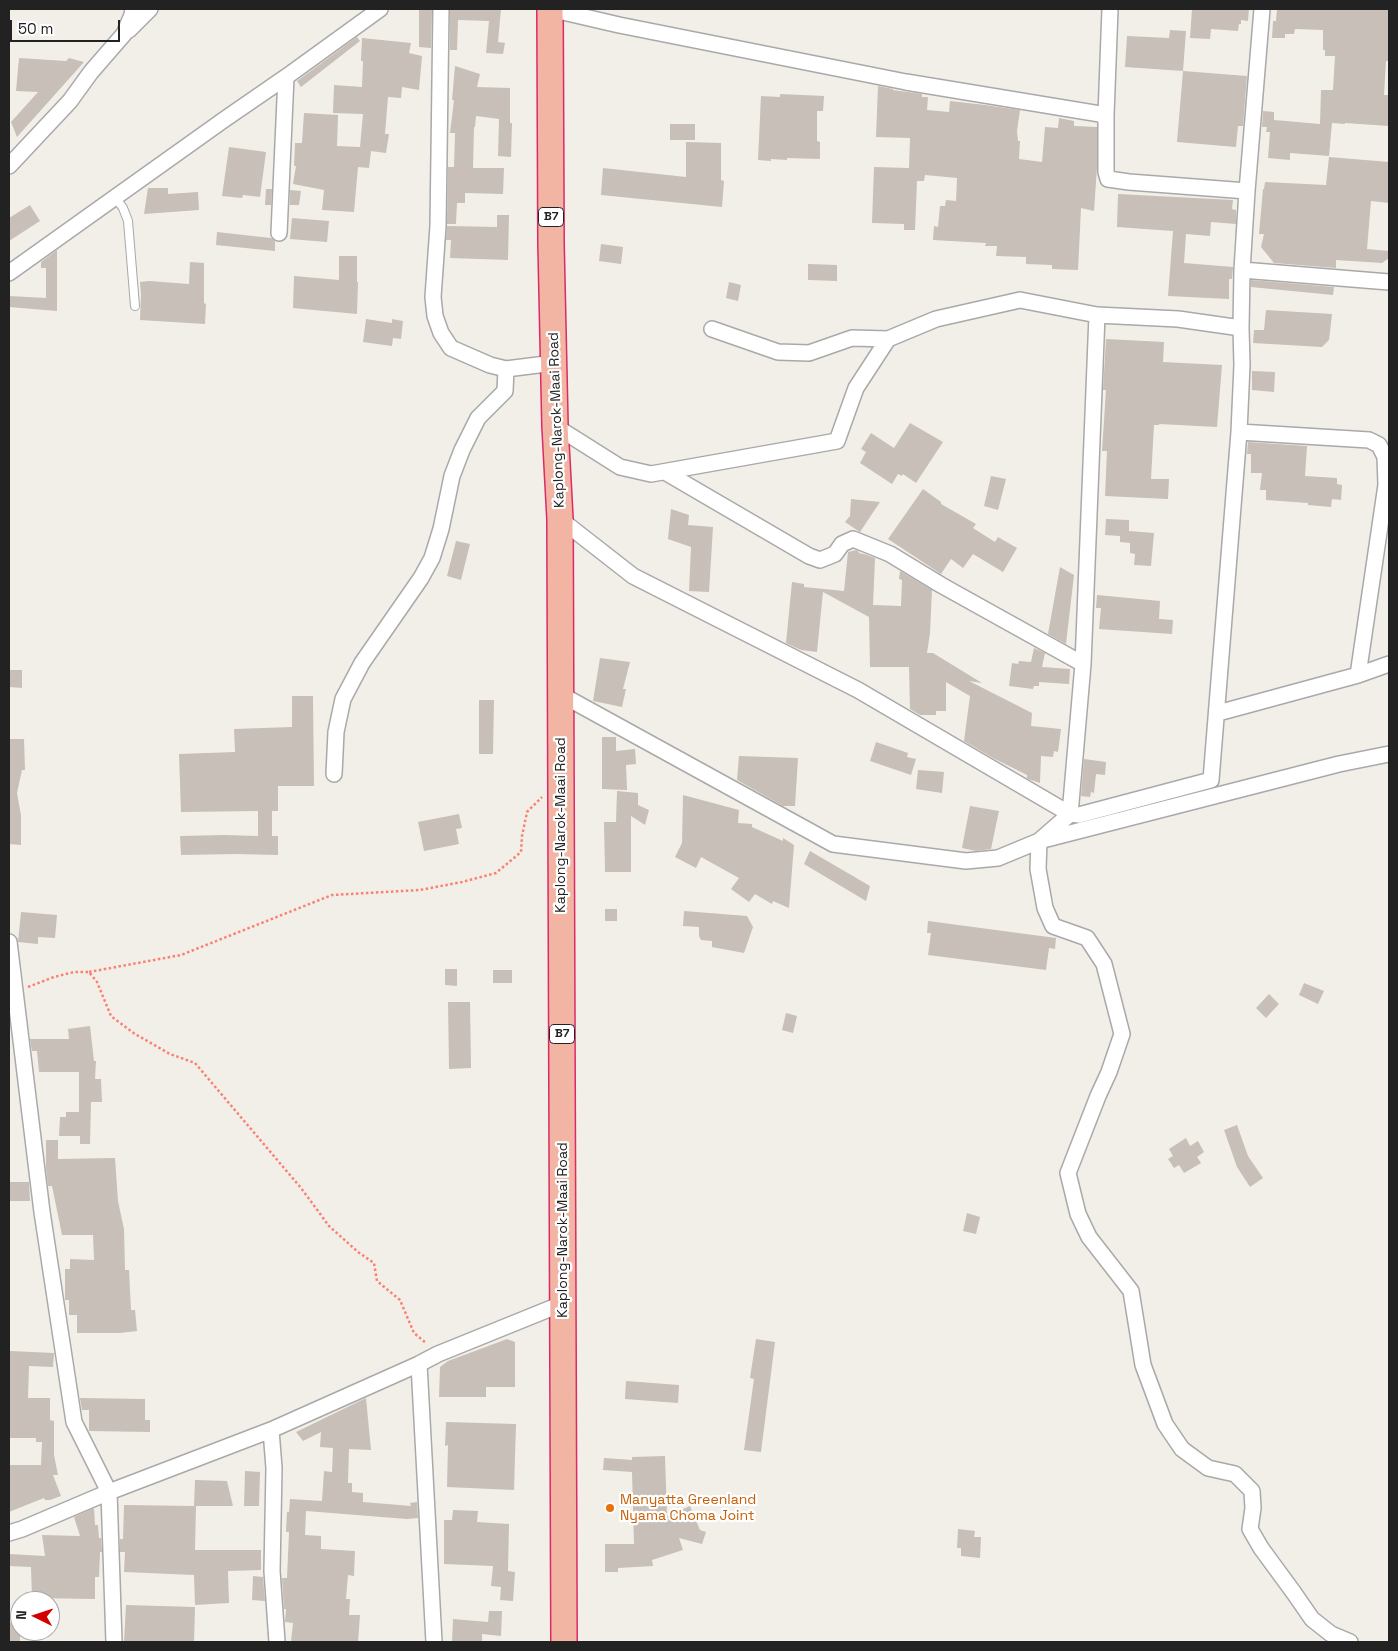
<!DOCTYPE html>
<style>
body{margin:0}
#map{position:relative;width:1398px;height:1651px;overflow:hidden;background:#f2efe9;font-family:"Space Grotesk",sans-serif}
canvas{display:block}
.frame{position:absolute;inset:0;border:10px solid #222;pointer-events:none}
.north{position:absolute;left:10px;top:1591px;width:50px;height:50px;box-sizing:border-box;background:#fff;border:1px solid #a7a7a7;border-radius:50%;rotate:274deg;font-size:14px;font-weight:700;line-height:20px;text-align:center;color:#222}
.north::after{content:'';display:block;margin:auto;width:18px;height:22px;background:#d40000;clip-path:polygon(50% 0,100% 100%,50% 72%,0 100%)}
.scale{position:absolute;left:10px;top:20px;width:110px;height:22px;box-sizing:border-box;border:2px solid #222;border-top:0;padding-left:6px;font-size:15px;line-height:18px;white-space:nowrap;color:#222;-webkit-text-stroke:4px #fff;paint-order:stroke}
</style>
<div id="map">
<canvas width="1398" height="1651"></canvas>
<div class="frame"></div>
<div class="north">N</div>
<div class="scale">50 m</div>
</div>
<script>
const g = document.querySelector('canvas').getContext('2d');
g.lineJoin = 'round';
function fillPath(path, color) { g.fillStyle = color; g.fill(path, 'evenodd'); }
const shape = rows => new Path2D(rows.map(r => 'M' + r).join(''));
function strokePath(path, color, width, dash) { g.strokeStyle = color; g.lineWidth = width; g.lineCap = dash ? 'butt' : 'round'; g.setLineDash(dash || []); g.stroke(path); }
function label(font, color, halo, rows, align = 'center') {
  g.font = font + ' "Space Grotesk",sans-serif'; g.lineWidth = 4.5; g.setLineDash([]); g.textBaseline = 'middle'; g.strokeStyle = halo; g.fillStyle = color; for (const [text, x, y, turn = 0] of rows) {
    g.save(); g.translate(x, y); g.rotate((+turn || 0) * Math.PI / 180); g.textAlign = isNaN(turn) ? turn : align; if (halo) g.strokeText(text, 0, 0); g.fillText(text, 0, 0); g.restore();
  }
}
const building = shape([
 [419,9,432,9,431,48,419,47],
 [450,9,501,9,498,42,505,43,503,54,486,53,489,21,458,20,457,50,450,50],
 [1192,9,1249,9,1248,21,1241,20,1241,24,1239,24,1238,31,1211,29,1210,39,1190,38],
 [1277,9,1389,9,1389,61,1386,61,1384,95,1389,95,1389,126,1345,123,1345,124,1332,123,1329,156,1290,153,1290,160,1268,158,1270,132,1266,132,1267,127,1262,127,1263,111,1274,112,1274,120,1320,124,1321,90,1333,90,1335,56,1325,56,1325,50,1323,50,1323,30,1295,29,1294,34,1285,34,1285,38,1272,38,1273,21,1276,21],
 [1170,30,1186,31,1183,71,1125,67,1127,36,1169,38],
 [357,37,360,41,301,87,297,81],
 [362,38,411,43,409,53,422,56,419,90,402,87,401,98,388,97,385,134,389,134,386,153,371,151,369,168,358,167,354,212,322,210,324,190,293,184,296,166,294,166,295,143,302,143,304,113,338,115,337,146,360,147,363,114,333,113,334,85,362,87,363,61,361,61],
 [19,58,66,61,69,58,84,62,17,137,11,122,38,92,16,91],
 [455,66,480,74,477,87,510,88,510,123,512,123,511,157,498,156,499,119,476,116,475,127,474,127,473,168,504,168,503,194,465,193,465,203,457,203,456,224,447,224,448,167,454,167,455,133,450,133,454,100,452,100],
 [1183,71,1247,76,1243,126,1238,126,1236,147,1177,142],
 [878,86,893,89,893,90,922,94,922,97,928,97,927,110,949,112,950,101,985,105,1020,110,1017,131,1018,141,1020,141,1019,159,1042,162,1045,127,1058,128,1059,118,1074,121,1074,126,1097,127,1097,167,1094,211,1081,208,1078,270,1052,269,1052,265,1026,264,1026,257,996,256,997,246,985,246,986,243,933,240,934,226,938,227,940,206,945,206,946,200,956,201,957,178,925,175,924,181,917,181,915,230,904,230,904,224,872,223,874,167,909,168,910,138,876,137],
 [780,94,824,96,823,111,817,111,817,141,820,142,820,159,787,158,787,160,771,159,771,161,758,160,761,96,780,97],
 [670,124,695,124,695,140,670,140],
 [686,142,721,143,721,180,724,181,722,207,601,195,603,168,686,177],
 [229,147,266,152,260,197,243,195,242,198,222,196],
 [1329,157,1389,162,1389,203,1371,201,1367,249,1389,251,1389,258,1382,263,1336,260,1336,268,1274,263,1261,247,1264,234,1259,234,1263,189,1264,189,1265,182,1326,185],
 [148,188,168,188,168,194,198,192,199,210,144,214],
 [266,189,272,189,271,205,265,205],
 [290,190,301,191,299,205,290,205],
 [1118,194,1233,200,1232,209,1236,210,1236,224,1211,222,1210,236,1186,234,1184,263,1233,267,1232,279,1229,279,1229,299,1168,296,1173,231,1117,227],
 [30,205,40,221,9,241,9,218],
 [497,215,509,215,508,260,450,258,451,240,446,240,447,226,497,227],
 [292,218,329,221,327,242,290,239],
 [217,232,271,238,275,241,275,251,216,245],
 [601,244,623,247,621,264,599,261],
 [57,250,57,311,9,307,9,296,46,298,46,268,41,268,41,262],
 [339,256,357,256,357,282,358,282,357,314,293,308,294,276,339,280],
 [190,262,204,263,204,303,206,304,205,324,140,320,141,295,140,282,149,281,189,284],
 [808,264,837,265,837,281,808,280],
 [1251,280,1334,287,1333,295,1251,287],
 [729,282,741,285,738,301,726,298],
 [1266,310,1332,314,1329,340,1322,347,1253,343,1254,330,1264,330],
 [366,319,392,323,392,319,403,321,401,339,393,338,392,346,363,342],
 [1106,339,1164,342,1163,362,1222,365,1217,427,1159,424,1159,425,1154,425,1151,479,1169,479,1168,499,1105,496,1107,451,1102,451,1106,390,1103,390],
 [1252,371,1275,372,1274,392,1252,390],
 [910,423,943,442,916,483,903,474,902,476,898,474,892,484,860,463,866,452,861,449,871,433,894,448],
 [1248,442,1307,446,1305,476,1337,478,1337,484,1342,485,1341,500,1332,499,1331,507,1308,505,1308,503,1266,500,1266,490,1260,490,1262,473,1251,473,1251,454,1247,454],
 [991,476,1006,479,998,510,984,506],
 [923,489,941,502,941,504,976,524,973,528,995,542,998,537,1017,548,1003,572,973,554,963,568,951,559,941,574,888,539],
 [851,499,880,502,860,532,845,522,850,516],
 [671,509,689,515,688,525,713,527,709,592,689,591,691,547,668,539],
 [1106,519,1129,520,1129,531,1154,533,1151,566,1134,565,1135,554,1130,553,1130,543,1120,542,1120,536,1105,535],
 [456,541,470,544,461,580,447,576],
 [856,550,859,552,859,553,864,554,875,558,873,605,901,606,902,580,899,579,900,571,932,590,930,633,927,653,933,653,982,683,969,681,1032,713,1031,726,1061,729,1058,752,1054,751,1053,757,1041,756,1040,783,1028,779,1027,778,1027,775,993,758,964,741,970,696,946,682,946,711,936,711,936,715,920,715,910,709,909,667,870,667,869,617,823,592,817,652,801,650,786,643,792,582,804,584,804,587,844,591,848,552],
 [1060,567,1074,575,1066,644,1048,634],
 [1097,595,1160,601,1159,619,1173,620,1172,634,1099,629,1101,608,1096,608],
 [1034,648,1045,653,1042,667,1070,669,1069,684,1039,682,1039,686,1034,686,1033,689,1009,686,1012,663,1018,664,1019,661,1031,662],
 [600,658,630,662,623,689,626,689,622,707,593,701],
 [9,670,22,670,22,688,9,687],
 [292,696,313,696,314,786,278,786,278,811,272,811,272,836,278,836,278,855,236,854,181,855,180,836,224,835,258,836,258,811,181,812,179,754,235,752,234,729,292,727],
 [479,700,494,700,493,754,479,754],
 [602,737,616,737,616,751,635,749,636,764,626,765,627,790,602,789],
 [9,739,24,739,25,770,22,770,17,793,21,815,21,845,9,844],
 [876,742,908,753,907,757,916,759,911,775,870,761],
 [739,756,798,758,795,806,783,806,737,780],
 [1084,759,1106,762,1105,775,1096,774,1094,793,1091,792,1090,797,1081,796],
 [918,770,944,772,942,793,916,789],
 [617,791,638,793,638,805,649,810,645,825,631,816,631,872,605,872,604,822,616,822],
 [683,795,739,810,738,823,752,824,752,827,783,841,783,838,794,845,789,908,773,901,772,904,755,894,749,902,731,889,739,878,701,857,696,868,675,857,682,843],
 [970,806,999,811,991,849,976,851,962,848],
 [459,814,462,828,456,829,459,844,424,851,418,822],
 [810,851,870,886,866,901,804,864],
 [605,909,617,909,617,921,605,921],
 [684,911,747,916,753,927,744,953,712,947,712,941,701,940,699,936,699,927,683,926],
 [21,912,57,915,55,938,38,937,38,944,18,942],
 [928,921,1056,938,1055,949,1049,948,1046,970,928,955,931,933,927,933],
 [445,969,457,969,457,986,445,985],
 [493,970,512,970,512,983,493,983],
 [1304,983,1324,991,1318,1004,1299,995],
 [1269,994,1279,1004,1266,1018,1256,1008],
 [448,1002,470,1002,471,1068,449,1069],
 [786,1013,797,1016,793,1033,782,1030],
 [90,1026,94,1061,96,1061,95,1079,101,1079,102,1102,91,1102,90,1144,80,1144,80,1136,59,1136,60,1117,66,1117,66,1112,79,1112,79,1072,39,1072,37,1051,32,1051,30,1039,69,1039,68,1029],
 [1237,1125,1248,1156,1263,1178,1250,1187,1237,1167,1224,1130],
 [1186,1138,1190,1146,1198,1141,1204,1152,1197,1157,1201,1163,1184,1173,1179,1165,1174,1168,1168,1159,1173,1156,1169,1149],
 [46,1140,58,1140,58,1159,115,1158,118,1201,124,1229,125,1270,129,1270,131,1310,135,1310,137,1331,120,1333,77,1333,77,1315,69,1315,69,1300,65,1300,65,1269,70,1269,70,1259,94,1260,93,1235,62,1235,52,1186,48,1186,46,1168],
 [9,1182,29,1182,30,1201,9,1201],
 [967,1213,980,1217,976,1234,963,1231],
 [507,1339,515,1342,515,1387,486,1387,486,1397,439,1397,440,1367,448,1361],
 [756,1339,775,1342,761,1452,744,1450,754,1379,750,1378],
 [10,1351,54,1353,53,1367,29,1366,28,1398,50,1398,50,1420,54,1421,54,1455,58,1475,53,1475,61,1496,50,1500,45,1500,44,1498,9,1512,9,1465,41,1465,42,1442,36,1442,36,1438,9,1438,9,1359,10,1359],
 [626,1381,679,1385,678,1403,625,1399],
 [80,1398,145,1399,145,1420,150,1420,150,1432,89,1431,89,1410,82,1410],
 [366,1398,371,1450,349,1449,348,1483,352,1483,352,1492,363,1493,363,1502,411,1506,410,1503,417,1502,418,1518,407,1519,306,1511,305,1535,321,1536,321,1549,355,1551,354,1576,348,1575,346,1599,350,1599,349,1615,360,1615,358,1642,291,1642,293,1623,285,1622,286,1609,284,1609,282,1578,287,1578,289,1532,286,1532,287,1512,289,1512,290,1499,322,1501,324,1471,332,1472,333,1448,320,1447,321,1432,303,1441,296,1432],
 [446,1422,516,1424,514,1490,447,1487,448,1445,445,1446],
 [665,1456,667,1516,690,1506,700,1530,706,1532,702,1544,679,1538,683,1550,652,1560,653,1566,618,1568,618,1572,605,1572,605,1544,634,1544,632,1472,603,1470,604,1458,632,1460,632,1457],
 [245,1471,260,1472,259,1506,244,1506],
 [195,1480,227,1481,233,1506,194,1506],
 [124,1505,196,1506,195,1550,261,1550,261,1570,228,1571,229,1603,195,1605,194,1575,124,1572,125,1552,120,1552,120,1539,123,1539],
 [94,1508,95,1525,98,1525,99,1538,101,1538,102,1552,100,1552,99,1577,95,1577,95,1599,32,1598,31,1567,9,1566,9,1554,45,1556,42,1535,80,1536,74,1517],
 [453,1510,478,1511,477,1522,509,1524,508,1571,515,1572,513,1601,500,1600,501,1587,491,1586,493,1566,444,1564,444,1520,452,1520],
 [958,1529,975,1531,974,1537,981,1537,980,1558,961,1556,961,1548,957,1548],
 [253,1576,263,1577,265,1601,252,1600],
 [126,1605,195,1607,194,1642,124,1642],
 [489,1611,502,1611,501,1636,482,1634,482,1642,452,1642,453,1619,488,1622],
 [9,1623,20,1623,20,1642,9,1642]
]);
const path = shape([
 [89,972,181,955,332,895,420,890,462,882,496,873,521,852,522,836,527,812,542,797],
 [28,987,54,977,74,972,89,972,97,982,111,1016,135,1034,170,1054,195,1063,301,1188,329,1226,358,1252,374,1263,377,1281,400,1300,414,1333,426,1343]
]);
const service = shape([
 [115,197,123,208,128,221,135,306]
]);
const minor = shape([
 [441,9,438,226,433,297,435,316,441,333,451,348,490,365,506,369,554,363],
 [550,9,619,25,906,82,1106,115],
 [1110,9,1106,115,1106,172,1108,179,1129,182,1247,191],
 [129,30,150,9],
 [9,166,70,101,91,72,124,34,132,15,133,9],
 [279,233,286,77],
 [1242,270,1389,282],
 [9,273,225,119,286,77,380,9],
 [712,329,778,352,809,353,852,338,888,339,936,319,1020,300,1097,315,1178,319,1241,328,1242,270,1247,191,1262,9],
 [555,426,620,467,651,474,837,441,856,388,888,339],
 [1239,432,1242,365,1241,328],
 [665,472,809,556,820,560,835,554,842,544,853,539,890,554,941,585,1083,664],
 [560,519,633,576,858,690,1070,814,1079,815,1211,780,1239,432,1369,440,1379,445,1385,457,1386,485,1358,675,1218,713],
 [1358,675,1389,664],
 [560,694,833,844,966,861,998,858,1039,841,1070,814,1083,664,1097,315],
 [334,774,336,732,343,699,362,663,421,578,432,558,441,529,452,476,462,450,478,418,505,391,506,369],
 [9,942,42,1212,74,1422,109,1492,114,1642],
 [419,1364,434,1642],
 [271,1430,274,1468,272,1571,277,1642],
 [9,1533,22,1529,109,1492,271,1430,419,1364,438,1354,564,1303],
 [1350,1642,1331,1634,1312,1619,1294,1593,1261,1548,1250,1529,1253,1508,1252,1491,1235,1474,1208,1468,1182,1449,1165,1424,1143,1365,1131,1291,1089,1237,1078,1214,1068,1173,1098,1096,1109,1072,1122,1034,1104,964,1087,938,1053,926,1045,908,1038,869,1039,841,1339,764,1389,754]
]);
const trunk = shape([
 [550,9,551,244,555,426,560,519,564,1642]
]);
const markers = [
 [610,1508,5,"#e8710a"]
];
const shields = [
 [551,217,25],
 [562,1034,25]
];
const shieldNames = [
 ["B7",551,217],
 ["B7",562,1034]
];
const streetNames = [
 ["Kaplong-Narok-Maai Road",557,420,-92],
 ["Kaplong-Narok-Maai Road",561,825,-90],
 ["Kaplong-Narok-Maai Road",563,1230,-90]
];
const foodNames = [
 ["Manyatta Greenland",620,1500],
 ["Nyama Choma Joint",620,1516]
];
fillPath(building, '#c7bfb8');
strokePath(service, '#a9a9a9', 10);
strokePath(minor, '#a9a9a9', 18);
strokePath(trunk, '#dc2a67', 28);
strokePath(path, '#fa8072', 2.5, [2.5, 2.5]);
strokePath(service, '#fff', 8);
strokePath(minor, '#fff', 15);
strokePath(trunk, '#f2b4a3', 25);
for (const [x, y, r, color] of markers) { const dot = new Path2D(); dot.arc(x, y, r, 0, 2 * Math.PI); g.fillStyle = color; g.fill(dot); strokePath(dot, '#fff', 2); }
for (const [x, y, w] of shields) { const box = new Path2D(); box.roundRect(x - w / 2, y - 9.5, w, 19, 4); g.fillStyle = '#fff'; g.fill(box); strokePath(box, '#222', 1); }
label('bold 12px', '#222', null, shieldNames);
label('14px', '#222', '#fff', streetNames);
label('14px', '#c56008', '#fff', foodNames, 'left');
</script>
